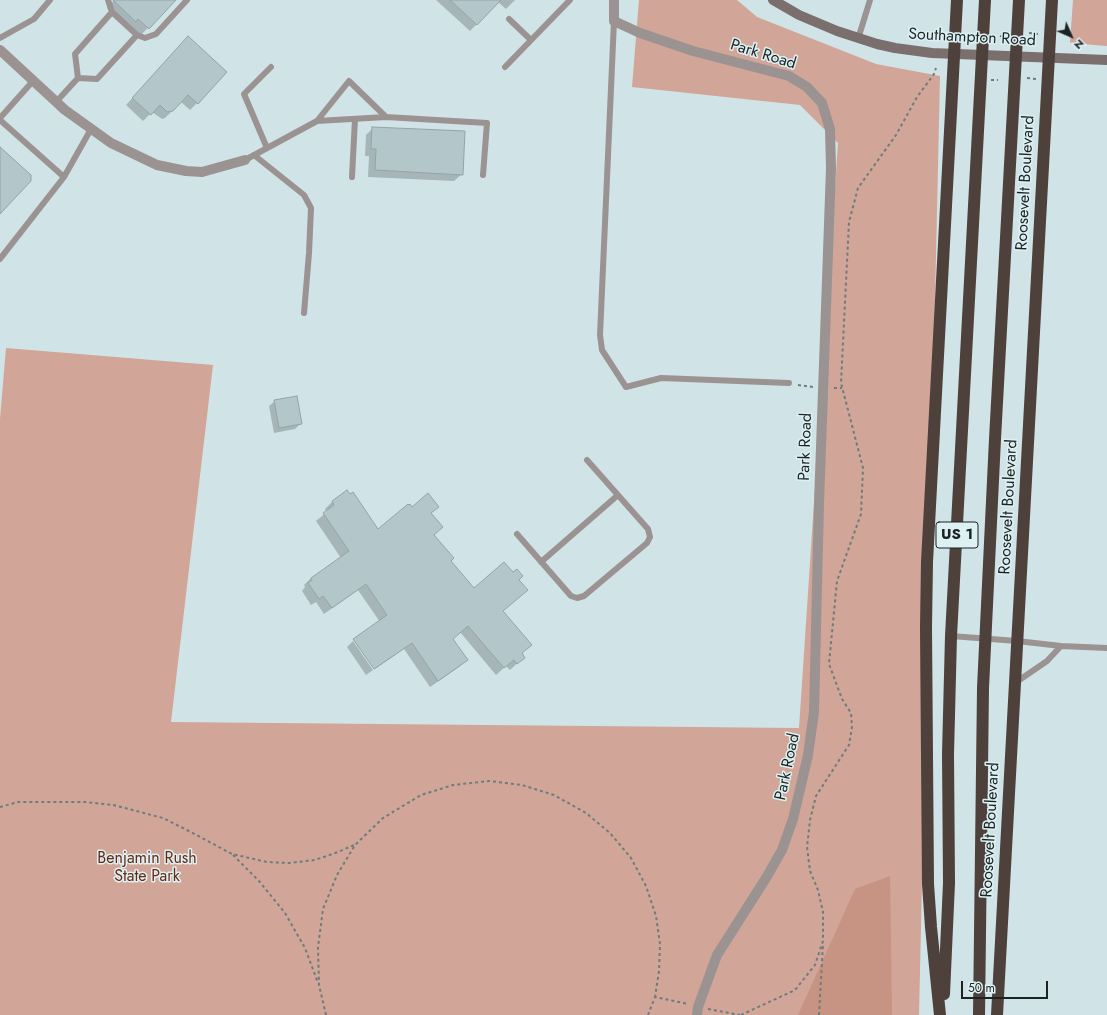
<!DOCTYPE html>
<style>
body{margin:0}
#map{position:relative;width:1107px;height:1015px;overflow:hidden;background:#d0e3e6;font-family:Jost,sans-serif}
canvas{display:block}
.north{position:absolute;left:1051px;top:16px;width:40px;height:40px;-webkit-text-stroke:3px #ddf1f3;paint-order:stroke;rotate:135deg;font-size:11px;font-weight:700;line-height:16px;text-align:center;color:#1c2324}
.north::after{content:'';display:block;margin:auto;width:14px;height:18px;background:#1c2324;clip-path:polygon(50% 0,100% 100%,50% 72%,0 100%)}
.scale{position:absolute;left:961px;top:981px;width:87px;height:18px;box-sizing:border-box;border:2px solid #1c2324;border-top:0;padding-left:5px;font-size:12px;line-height:14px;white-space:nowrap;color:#1c2324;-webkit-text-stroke:3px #ddf1f3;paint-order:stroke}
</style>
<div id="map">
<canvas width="1107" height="1015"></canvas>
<div class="north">N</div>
<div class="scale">50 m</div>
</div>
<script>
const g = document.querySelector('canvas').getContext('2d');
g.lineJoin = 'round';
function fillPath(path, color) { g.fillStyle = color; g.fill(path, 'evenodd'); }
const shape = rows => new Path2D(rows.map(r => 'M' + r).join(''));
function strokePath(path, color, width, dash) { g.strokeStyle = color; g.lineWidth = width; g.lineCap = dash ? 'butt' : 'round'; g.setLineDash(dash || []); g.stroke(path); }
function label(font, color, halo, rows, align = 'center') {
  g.font = font + ' Jost,sans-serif'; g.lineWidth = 3; g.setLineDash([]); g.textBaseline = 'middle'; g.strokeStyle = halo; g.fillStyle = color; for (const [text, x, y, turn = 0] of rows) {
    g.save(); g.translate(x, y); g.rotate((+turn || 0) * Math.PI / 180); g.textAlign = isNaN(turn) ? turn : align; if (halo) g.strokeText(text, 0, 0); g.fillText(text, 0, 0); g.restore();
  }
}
const green = shape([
 [639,0,737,0,757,17,876,64,940,76,919,1015,0,1015,0,419,6,348,213,365,171,722,799,728,838,143,800,105,632,87],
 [1073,0,1107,0,1107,46,1070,43]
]);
const forest = shape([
 [890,876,892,1015,798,1015,855,889]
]);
const shadow = shape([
 [114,0,175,0,141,35,128,28,107,8],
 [436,0,515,0,506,9,498,2,470,31],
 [181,45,197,103,190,110,181,102,165,118,162,119,152,112,143,121,126,105],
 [373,128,462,174,454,181,368,177,369,156,365,156,366,135],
 [275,401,300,424,295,429,274,433,269,406],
 [347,491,378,531,412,508,438,507,430,514,433,536,450,561,474,589,518,580,502,612,521,654,524,657,510,670,506,666,496,675,460,632,452,639,466,660,459,667,430,687,404,649,375,669,355,640,380,622,358,590,324,614,316,602,311,605,302,591,305,587,304,585,311,578,341,558,316,521,327,512,325,509,332,502],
 [353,641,373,670,366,675,347,647]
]);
const building = shape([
 [113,0,176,0,149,29,138,19,136,22,113,0],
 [450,0,501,0,477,25,450,0],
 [188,36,227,72,198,104,188,95,173,111,167,112,160,105,151,115,132,98,188,36],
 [372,127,465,131,463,175,375,170,376,149,371,149,372,127],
 [0,147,31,175,31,181,0,214,0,147],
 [297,396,302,424,279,428,274,400,297,396],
 [347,490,350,494,353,492,378,529,408,504,409,505,410,504,412,507,428,493,439,507,431,513,443,527,434,535,454,558,451,561,474,588,504,562,513,572,517,569,523,576,519,580,528,590,503,611,532,645,522,653,525,658,517,664,514,660,504,668,468,626,453,639,468,660,438,681,412,643,374,669,353,639,387,615,366,584,332,608,323,596,319,599,308,583,312,580,311,578,349,551,323,513,334,505,332,501,347,490]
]);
const path = shape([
 [1029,33,1039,34],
 [1000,36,1006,37],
 [1027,78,1036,79],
 [991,80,998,80],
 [798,385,813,387],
 [834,388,842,388],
 [0,807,18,802,85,802,113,805,163,818,187,830,232,854,267,862,289,863,315,860,338,852,354,845],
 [233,855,259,881,285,913,305,948,318,983],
 [708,1009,740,1015],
 [326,1015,319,985,318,947,323,909,337,875,355,845,383,818,421,795,453,785,489,781,522,785,554,795,586,813,610,833,631,858,646,886,656,916,660,944,659,971,655,997],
 [648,1015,655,997,688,1004],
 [741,1015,795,990,815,965,823,941,823,912,818,890,810,871,807,847,810,820,816,796,849,745,852,727,851,713,842,699,829,664,837,581,861,514,863,468,841,383,849,222,858,188,896,135,917,97,934,74,936,68],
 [819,1015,823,944]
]);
const lane = shape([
 [108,0,112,12,137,35,145,38,156,34,187,0],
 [509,19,531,40],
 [614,21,600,335,602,350,626,387,661,378,789,383],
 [0,38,34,19,50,0],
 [858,39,870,0],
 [505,67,570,0],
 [78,78,75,54,112,12],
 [56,102,78,78,97,79,137,35],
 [0,118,33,81],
 [0,120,64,177,91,129],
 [317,121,386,117],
 [267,148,244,94,271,67],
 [254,155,304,195,311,208,309,253,304,313],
 [245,160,317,121,349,81,386,117,487,123,483,175],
 [352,177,355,119],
 [0,259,64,177],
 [517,534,571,596,577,598,584,596,647,543,650,537,648,529,587,460],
 [541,562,618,495],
 [951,636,1017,641,1061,646,1047,661,1015,683],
 [1061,646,1107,648]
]);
const street = shape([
 [614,0,614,21,640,33,693,51,789,76,807,87,822,103,830,129,831,168,819,503,814,712,808,755,793,819,782,850,766,878,717,955,698,1007,697,1015],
 [0,50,65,110,111,143,157,165,186,171,202,172,245,160]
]);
const secondary = shape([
 [773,0,799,15,837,31,877,44,895,48,932,53,1107,60]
]);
const highway = shape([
 [944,994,949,883,948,754,951,636,985,0],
 [940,1015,931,927,928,884,926,627,927,562,957,0],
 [979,1015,983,688,995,439,1019,0],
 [997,1015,1052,0]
]);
const shields = [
 [957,535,42]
];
const shieldNames = [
 ["US 1",957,535]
];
const streetNames = [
 ["Southampton Road",972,38,3],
 ["Park Road",763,55,17],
 ["Roosevelt Boulevard",1026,183,-87],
 ["Park Road",806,447,-88],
 ["Roosevelt Boulevard",1009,507,-87],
 ["Park Road",788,767,-78],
 ["Roosevelt Boulevard",991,830,-87]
];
const parkNames = [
 ["Benjamin Rush",147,859],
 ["State Park",147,877]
];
fillPath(green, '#d1a597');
fillPath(forest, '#c79383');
fillPath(shadow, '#0003');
fillPath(building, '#b3c6c9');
strokePath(building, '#92a4a7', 1);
strokePath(path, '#6f7c7e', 2, [3, 3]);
strokePath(lane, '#9b9391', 6);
strokePath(street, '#9b9391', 10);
strokePath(secondary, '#7a6f6c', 10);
strokePath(highway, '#4e403b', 12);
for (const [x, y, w] of shields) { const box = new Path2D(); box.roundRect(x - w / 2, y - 13, w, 26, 3); g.fillStyle = '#ddf1f3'; g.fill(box); strokePath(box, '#1c2324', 1); }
label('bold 15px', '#1c2324', null, shieldNames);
label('16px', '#1c2324', '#ddf1f3', streetNames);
label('16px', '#672813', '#ddf1f3', parkNames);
</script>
